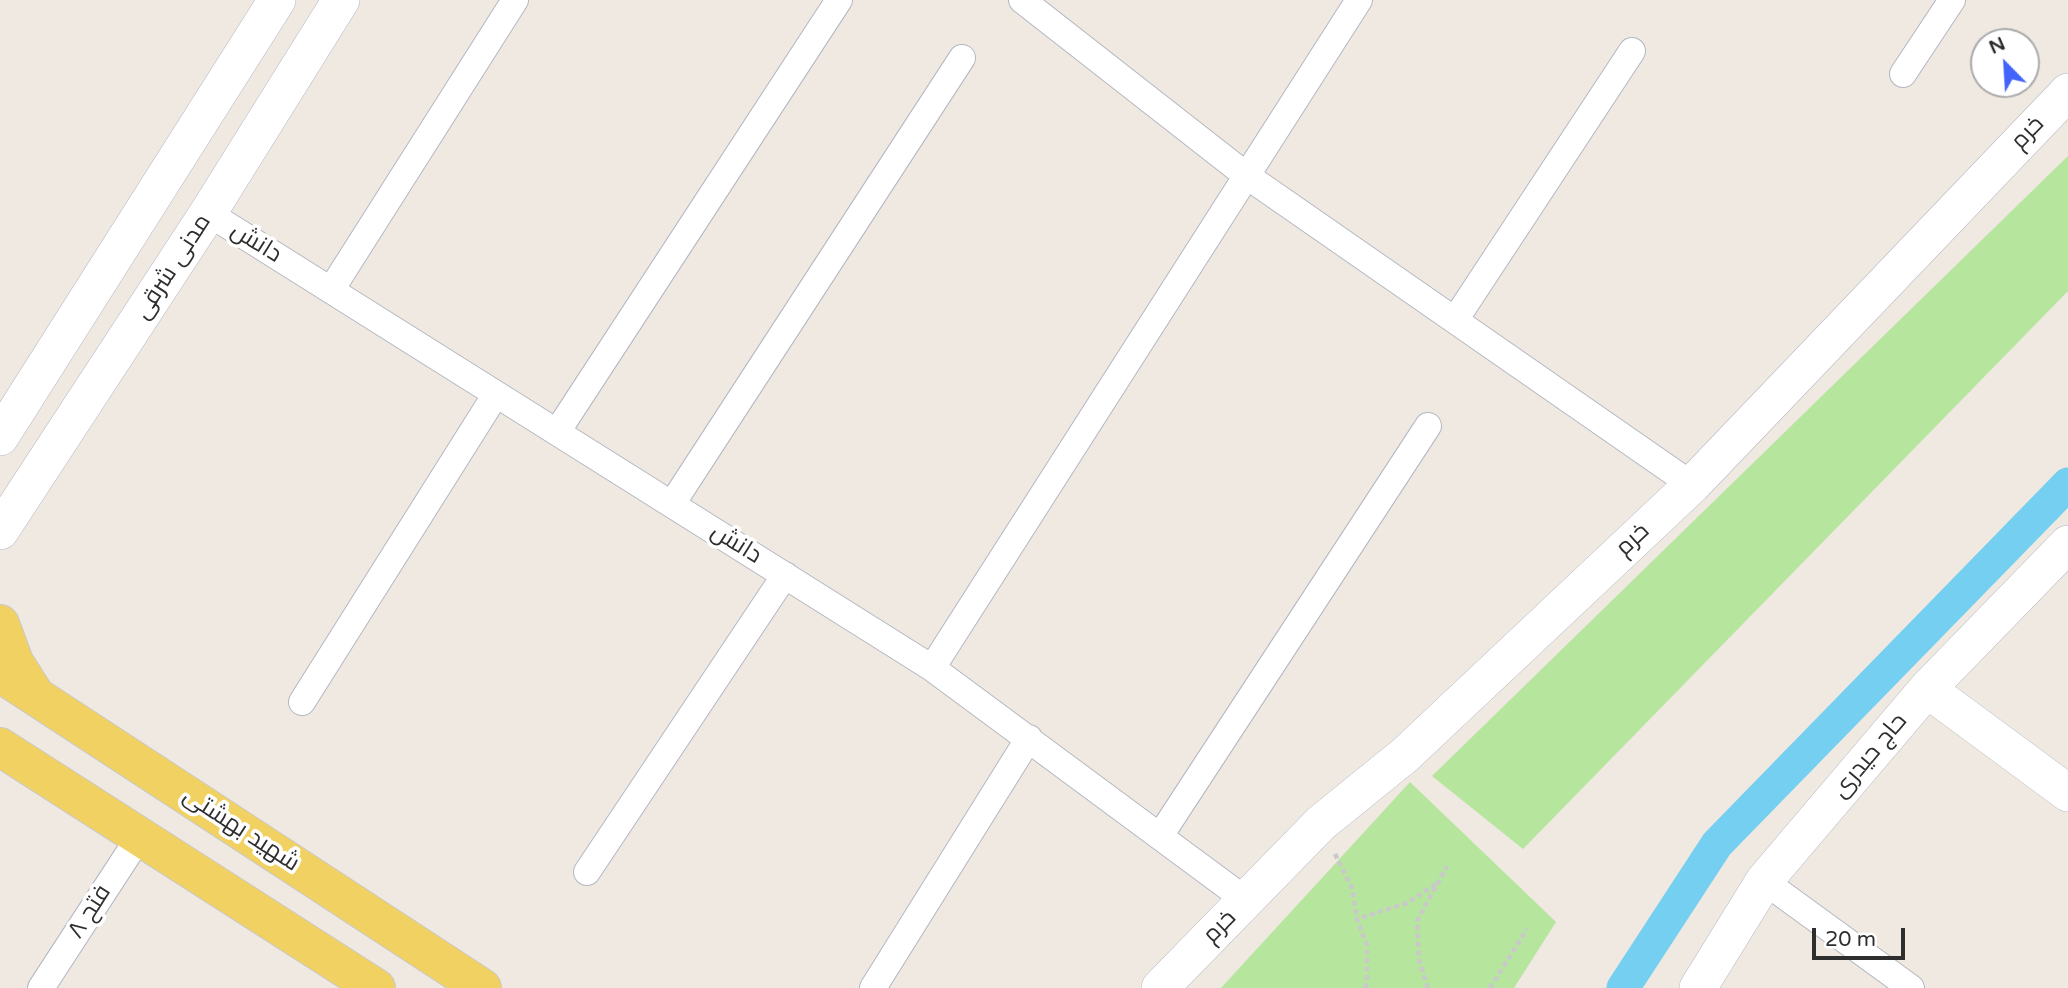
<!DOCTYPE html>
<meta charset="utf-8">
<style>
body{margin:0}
#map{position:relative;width:2068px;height:988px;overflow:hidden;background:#efe9e1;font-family:"Varela Round",sans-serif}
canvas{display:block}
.north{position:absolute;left:1970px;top:28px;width:70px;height:70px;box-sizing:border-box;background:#fff;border:2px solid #ababab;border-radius:50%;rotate:336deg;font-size:19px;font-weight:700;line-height:28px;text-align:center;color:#2e2e2e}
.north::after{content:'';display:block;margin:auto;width:24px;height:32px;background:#4264fb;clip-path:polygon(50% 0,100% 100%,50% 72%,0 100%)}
.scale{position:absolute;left:1812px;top:928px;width:93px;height:32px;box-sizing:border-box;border:4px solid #2e2e2e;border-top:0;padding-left:9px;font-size:21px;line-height:24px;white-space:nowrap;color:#2e2e2e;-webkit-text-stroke:5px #fff;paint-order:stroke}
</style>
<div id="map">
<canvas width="2068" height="988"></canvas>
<div class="north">N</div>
<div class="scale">20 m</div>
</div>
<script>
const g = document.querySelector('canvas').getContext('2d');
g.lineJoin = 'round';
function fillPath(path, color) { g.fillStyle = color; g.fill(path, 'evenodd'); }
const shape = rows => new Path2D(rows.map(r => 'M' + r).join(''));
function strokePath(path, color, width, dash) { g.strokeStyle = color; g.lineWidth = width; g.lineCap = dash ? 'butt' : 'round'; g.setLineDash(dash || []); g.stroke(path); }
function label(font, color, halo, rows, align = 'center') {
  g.font = font + ' "Varela Round",Cairo,sans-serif'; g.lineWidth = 7; g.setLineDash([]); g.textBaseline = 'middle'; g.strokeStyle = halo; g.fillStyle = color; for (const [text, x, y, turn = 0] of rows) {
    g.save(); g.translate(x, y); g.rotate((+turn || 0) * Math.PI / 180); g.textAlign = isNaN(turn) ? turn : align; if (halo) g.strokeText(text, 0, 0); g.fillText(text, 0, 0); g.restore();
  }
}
const green = shape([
 [2068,156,2068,291,1523,849,1432,776],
 [1410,782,1556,922,1514,988,1221,988]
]);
const canal = shape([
 [1623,988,1717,844,2068,484]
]);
const path = shape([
 [1335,854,1352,888,1357,919],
 [1365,988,1367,983,1367,945,1357,919,1407,903,1436,884],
 [1428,988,1419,960,1417,921,1447,866],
 [1490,988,1527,929]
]);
const street = shape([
 [1022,0,1247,176,1692,485],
 [1903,74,1952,0],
 [208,213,932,668,1247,901],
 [331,290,515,0],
 [1455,320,1632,51],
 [557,432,839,0],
 [672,504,962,58],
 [932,668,1359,0],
 [302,702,496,394],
 [1160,836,1428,426],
 [587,872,785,575],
 [1764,881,1911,988],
 [41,988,140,836],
 [873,988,1029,738]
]);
const secondary = shape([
 [0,437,277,0],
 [0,531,208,213,341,0],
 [1927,689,2068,793],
 [1160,988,1321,823,1405,755,1692,485,2068,92],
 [1698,988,1764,881,1927,689,2068,544]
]);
const primary = shape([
 [0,624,14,662,33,692],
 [0,673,482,988],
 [0,747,376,988]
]);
const streetNames = [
 ["خرم",2028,133,-46],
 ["دانش",256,243,32],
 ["مدنی شرقی",173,267,-57],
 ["خرم",1633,540,-43],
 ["دانش",736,544,32],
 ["حاج حیدری",1870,756,-50],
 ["شهید بهشتی",241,830,33],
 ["فتح ۸",90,912,-57],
 ["خرم",1220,927,-45]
];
fillPath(green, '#b6e59e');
strokePath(canal, '#75cff0', 33);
strokePath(street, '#b4b7c1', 28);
strokePath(secondary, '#b4b7c1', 38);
strokePath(primary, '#c9c9c9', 40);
strokePath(path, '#c9c9c9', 4.5, [5, 3.5]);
strokePath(street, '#fff', 26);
strokePath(secondary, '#fff', 37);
strokePath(primary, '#f2d163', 38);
label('24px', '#2e2e2e', '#fff', streetNames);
</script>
